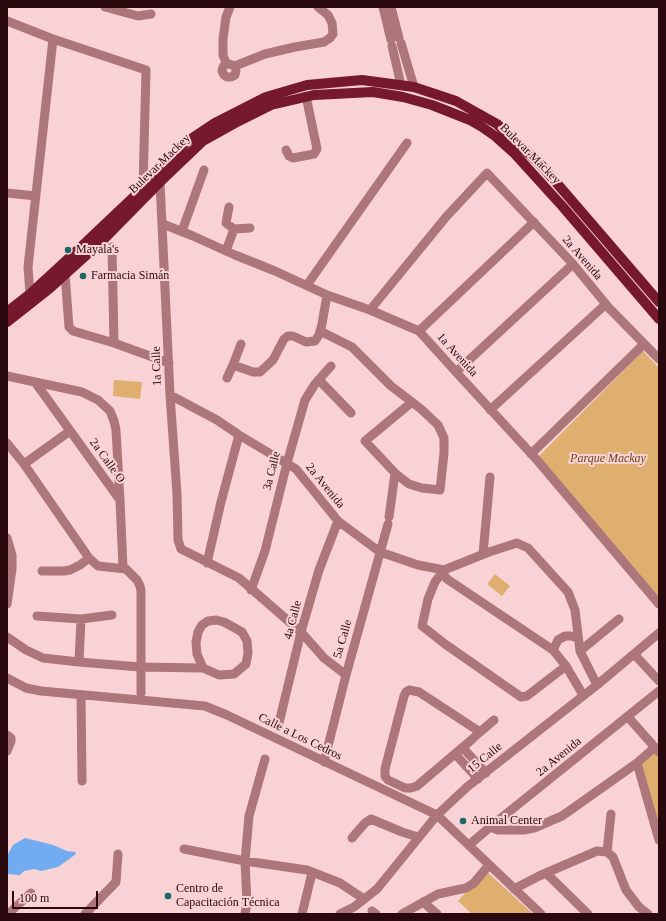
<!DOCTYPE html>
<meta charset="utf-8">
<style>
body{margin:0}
#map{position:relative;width:666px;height:921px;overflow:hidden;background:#f8d2d4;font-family:Georgia,serif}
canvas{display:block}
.frame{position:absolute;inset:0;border:8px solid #29090e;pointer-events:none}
.scale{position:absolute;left:12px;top:891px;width:86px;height:18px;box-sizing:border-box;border:2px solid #29090e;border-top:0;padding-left:5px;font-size:12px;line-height:14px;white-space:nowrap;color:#29090e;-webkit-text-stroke:3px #f8d2d4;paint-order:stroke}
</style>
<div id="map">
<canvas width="666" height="921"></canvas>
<div class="frame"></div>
<div class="scale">100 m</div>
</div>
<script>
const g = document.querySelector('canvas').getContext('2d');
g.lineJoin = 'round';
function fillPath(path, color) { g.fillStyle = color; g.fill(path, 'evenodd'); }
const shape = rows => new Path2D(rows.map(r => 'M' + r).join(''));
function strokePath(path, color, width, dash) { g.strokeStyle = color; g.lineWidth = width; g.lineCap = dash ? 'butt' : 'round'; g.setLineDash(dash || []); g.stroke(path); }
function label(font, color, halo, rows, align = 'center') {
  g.font = font + ' Georgia,serif'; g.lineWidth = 4; g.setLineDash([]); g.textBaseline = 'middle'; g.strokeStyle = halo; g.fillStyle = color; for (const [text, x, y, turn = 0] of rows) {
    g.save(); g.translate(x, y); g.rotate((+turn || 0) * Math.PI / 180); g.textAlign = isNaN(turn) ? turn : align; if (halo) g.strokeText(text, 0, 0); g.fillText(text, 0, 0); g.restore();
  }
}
const green = shape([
 [643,351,659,368,659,598,539,456],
 [114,380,142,382,140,399,113,396],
 [495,574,510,586,502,596,487,584],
 [654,752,659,757,659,827,641,765],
 [486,871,533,914,472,914,458,901]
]);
const water = shape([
 [25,838,53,845,67,851,75,852,76,854,58,867,41,871,34,869,24,871,20,875,7,874,7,856,13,845]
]);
const minor = shape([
 [105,7,138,16,151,14],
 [230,7,226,17,223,39,223,55,226,63,235,66,265,54,295,47,324,42,330,38,333,34,332,23,328,15,318,7],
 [383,7,391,40],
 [391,7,399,38],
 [7,21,53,39,146,70,143,188],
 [401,43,414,87],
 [392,46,401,85],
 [226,63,223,67,222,71,224,75,227,77,231,77,235,75,236,71,235,66],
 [286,150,289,156,293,158,314,154,317,149,306,96],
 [160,182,170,395,177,494,178,540,181,549,239,578,301,632,324,658,346,675],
 [7,193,36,196],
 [229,207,226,223,234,229],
 [163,224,193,236,235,255,275,271,327,295,370,310,419,331,456,372,537,460,659,604],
 [182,231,204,170],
 [112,247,114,343],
 [226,251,234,229,250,228],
 [65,274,69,327,73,331,114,343,169,363],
 [307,285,407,143],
 [30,294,28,267,53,39],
 [370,310,446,217,487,173,573,264,609,308,659,359],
 [320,331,352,347,391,386,412,402,421,409,438,425,444,438,444,453,440,490,422,488,409,484,396,474,365,441,412,402],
 [419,331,534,222],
 [241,344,233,365,253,372,260,372,273,360,284,339,288,336,293,336,306,342,315,341,319,335,322,324,327,295],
 [456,372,573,264],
 [7,376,82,392,98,400,110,411,114,421,116,430,120,500,123,568],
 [227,378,233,365],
 [319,380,351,413],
 [35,382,120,500],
 [170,395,217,420,239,435,296,469,338,521,380,552,418,565,444,570,435,582,428,599,422,626,445,644,521,697,527,696,566,666],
 [490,410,606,304],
 [7,443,24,464,89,558,98,566,126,569,137,580,140,586,141,591,141,693],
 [531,454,644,344],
 [24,464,70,431],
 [389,517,395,473],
 [7,538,12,555,12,569,7,604],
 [483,554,490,477],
 [207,563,221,502,239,435],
 [42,571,64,571,70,570,80,565,89,558],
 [251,590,265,551,287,463,305,400,315,384,331,366],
 [37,616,81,619,112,615],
 [216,620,224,622,242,632,247,641,248,653,246,664,234,674,219,675,203,668,197,654,196,642,198,632,202,625,208,621,216,620],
 [7,637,26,650,43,658,79,662,140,667,203,668],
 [553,650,558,640,565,636,571,636,578,638],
 [580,651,619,619],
 [634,654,659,681],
 [79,662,81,619],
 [7,678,26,688,41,691,205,706,227,715,437,815,541,914],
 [81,695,82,781],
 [583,695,566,666,553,650,447,579,444,575,444,570,489,552,517,543,528,548,568,592,575,610,580,651,597,685],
 [628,717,659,752],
 [278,727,301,632,319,570,338,521],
 [480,732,419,692,409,690,406,692,404,696,385,769,385,776,388,780,405,788,411,788,417,786,469,742,480,732,494,720],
 [7,735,11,738,11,741,7,751],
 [463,748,486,773],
 [455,754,478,779],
 [324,762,346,675,388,524],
 [637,763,659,840],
 [490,827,498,830,524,830,534,828,562,816,637,763,655,747],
 [352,838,365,823,371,819,402,832,418,837],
 [469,845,490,827,659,691],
 [184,849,245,861,307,870,340,883,364,899],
 [607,852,613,857,626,890,639,907,648,914],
 [607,852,611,814],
 [546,873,588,914],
 [514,889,539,876,597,851,607,852],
 [423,902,437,914],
 [372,911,376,914],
 [8,914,31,893],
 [85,914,116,882,118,854],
 [245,914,247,903,245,861,249,816,265,759],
 [302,914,312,873],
 [340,914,354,907,377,889,437,815,467,787,597,685,659,633],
 [402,914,438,894,466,888,474,883,489,865]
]);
const major = shape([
 [7,312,30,294,81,247,143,188,188,141,215,123,266,97,307,85,362,80,414,87,456,101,497,124,542,166,659,302],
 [7,322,50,288,104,239,160,182,203,141,239,121,271,105,314,95,373,92,403,97,432,105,470,120,482,127,495,136,514,153,563,207,659,319]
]);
const markers = [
 [68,250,4,"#1a6766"],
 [83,276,4,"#1a6766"],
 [463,821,4,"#1a6766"],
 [168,896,4,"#1a6766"]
];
const streetNames = [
 ["Bulevar Mackey",530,154,45],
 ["Bulevar Mackey",160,164,-44],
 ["2a Avenida",582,258,49],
 ["1a Avenida",457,355,48],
 ["1a Calle",157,366,-92],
 ["2a Calle O",107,461,54],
 ["3a Calle",272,471,-76],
 ["2a Avenida",325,486,51],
 ["4a Calle",293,620,-75],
 ["5a Calle",343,639,-74],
 ["Calle a Los Cedros",300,737,26],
 ["2a Avenida",559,757,-39],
 ["15 Calle",485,758,-39]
];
const poiNames = [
 ["Mayala's",76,250],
 ["Farmacia Simán",91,276],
 ["Animal Center",471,821],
 ["Centro de",176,889],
 ["Capacitación Técnica",176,903]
];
const parkNames = [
 ["Parque Mackay",608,459]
];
fillPath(green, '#deaf6f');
fillPath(water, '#71abf1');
strokePath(minor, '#ac767b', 9);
strokePath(major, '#77192d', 10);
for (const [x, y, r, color] of markers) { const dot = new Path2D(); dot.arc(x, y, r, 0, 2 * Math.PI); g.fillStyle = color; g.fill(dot); strokePath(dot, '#f8d2d4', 1.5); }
label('12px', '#29090e', '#f8d2d4', streetNames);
label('12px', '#29090e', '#f8d2d4', poiNames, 'left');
label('italic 12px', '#67491d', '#f8d2d4', parkNames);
</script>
